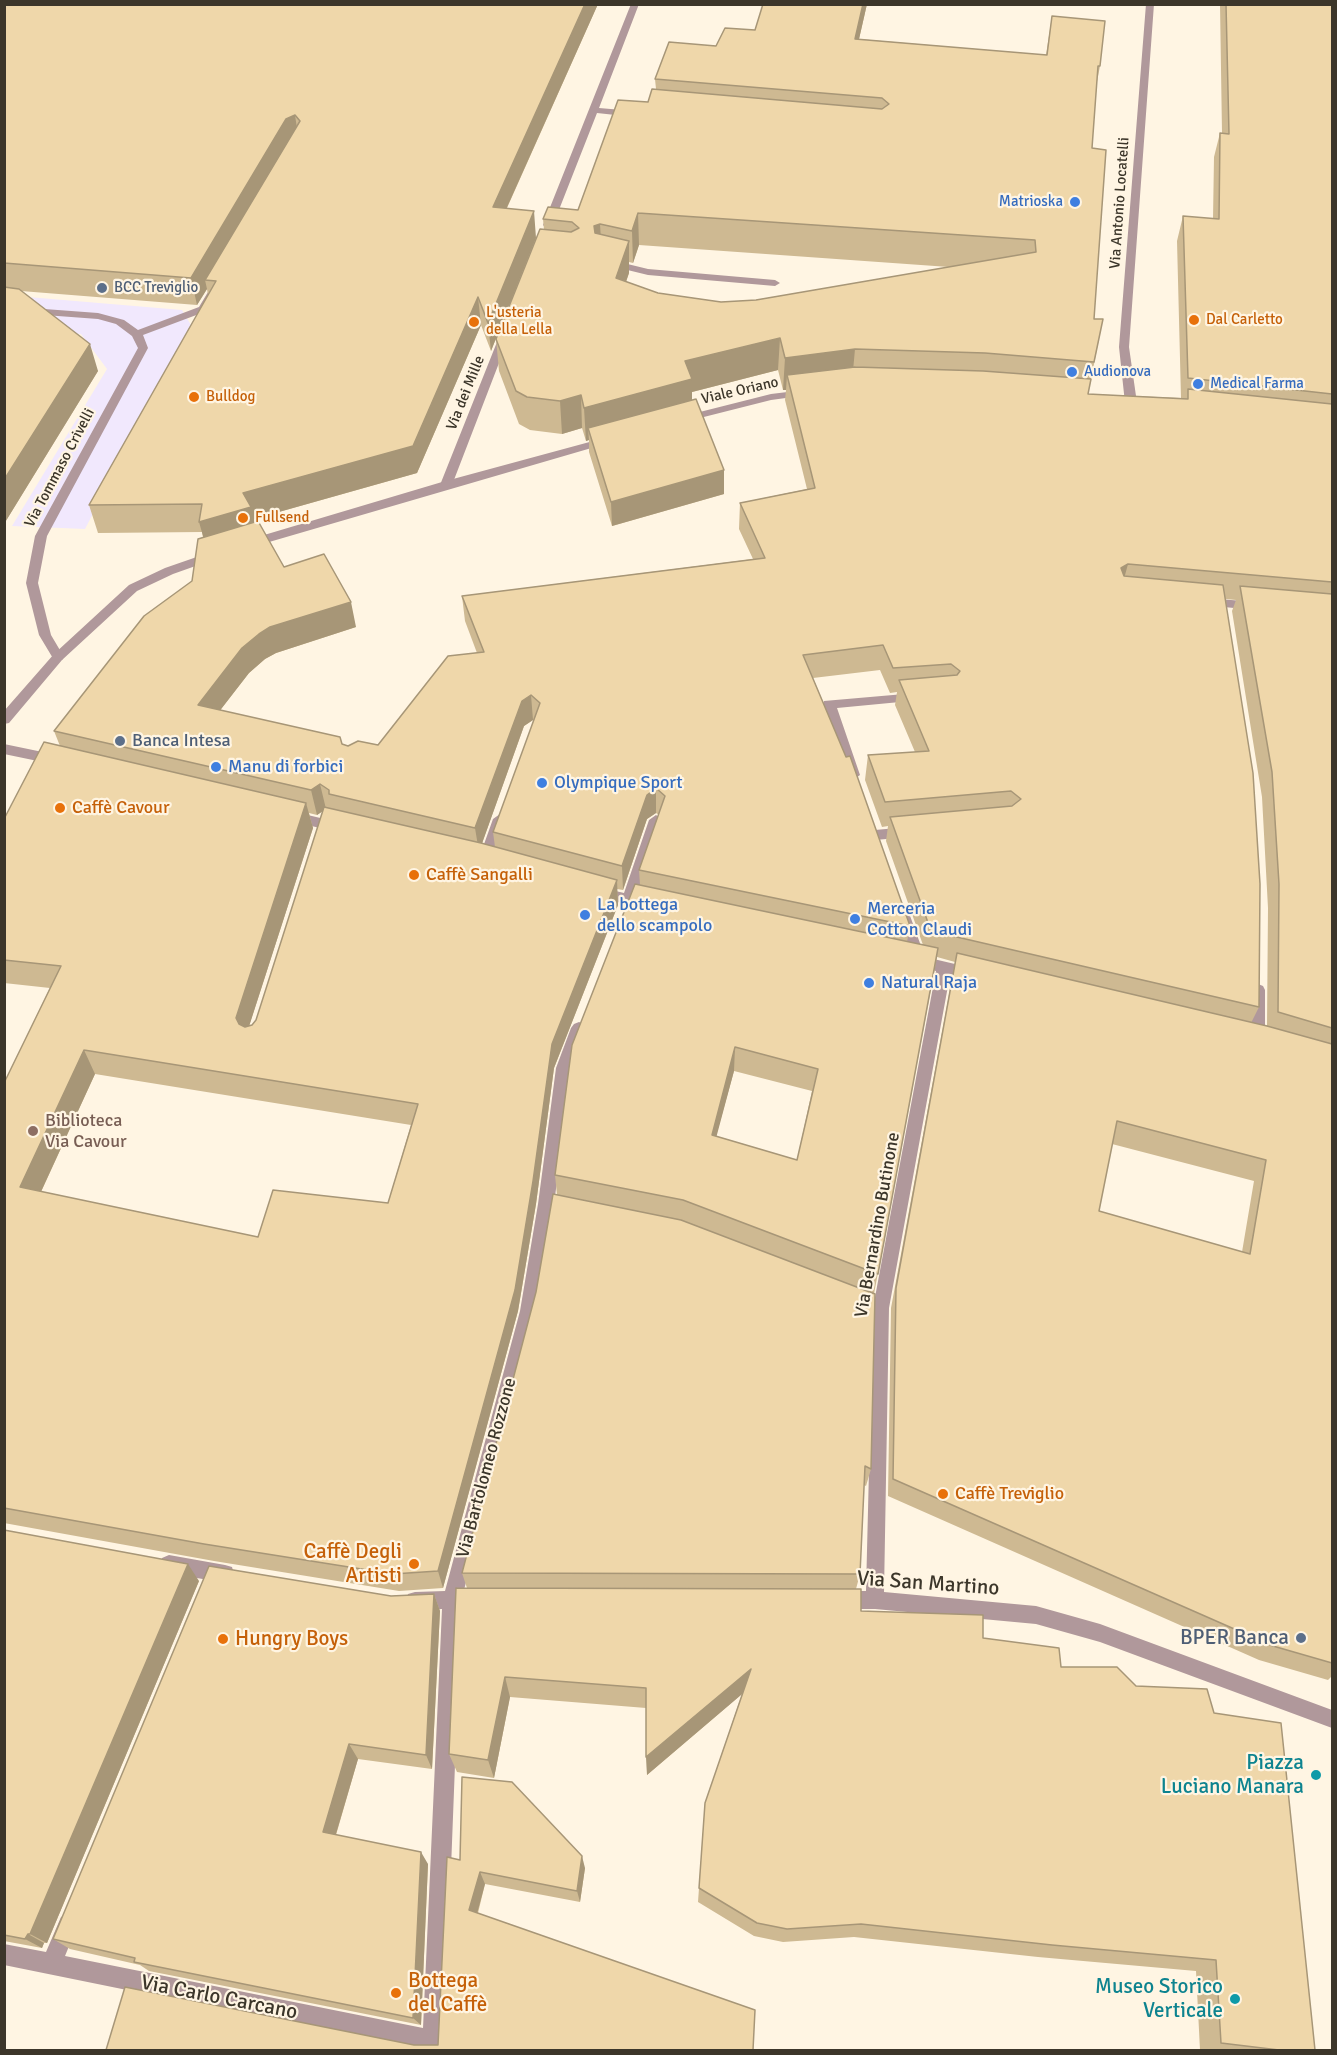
<!DOCTYPE html>
<meta charset="utf-8">
<style>
body{margin:0}
#map{position:relative;width:1337px;height:2055px;overflow:hidden;background:#fff5e3;font-family:Signika,sans-serif}
canvas{display:block}
.frame{position:absolute;inset:0;border:6px solid #3c362a;pointer-events:none}
</style>
<div id="map">
<canvas width="1337" height="2055"></canvas>
<div class="frame"></div>
</div>
<script>
const g = document.querySelector('canvas').getContext('2d');
g.lineJoin = 'round';
function fillPath(path, color) { g.fillStyle = color; g.fill(path, 'evenodd'); }
const shape = rows => new Path2D(rows.map(r => 'M' + r).join(''));
function strokePath(path, color, width, dash) { g.strokeStyle = color; g.lineWidth = width; g.lineCap = dash ? 'butt' : 'round'; g.setLineDash(dash || []); g.stroke(path); }
function label(font, color, halo, rows, align = 'center') {
  g.font = font + ' Signika,sans-serif'; g.lineWidth = 4.5; g.setLineDash([]); g.textBaseline = 'middle'; g.strokeStyle = halo; g.fillStyle = color; for (const [text, x, y, turn = 0] of rows) {
    g.save(); g.translate(x, y); g.rotate((+turn || 0) * Math.PI / 180); g.textAlign = isNaN(turn) ? turn : align; if (halo) g.strokeText(text, 0, 0); g.fillText(text, 0, 0); g.restore();
  }
}
const commercial = shape([
 [4,295,182,310,191,325,85,529,12,526,107,369,81,334,5,329]
]);
const service = shape([
 [611,260,648,269,775,280,780,283,775,286,648,275,607,265,607,261,611,260]
]);
const minor = shape([
 [631,4,639,4,599,108,634,111,639,114,634,117,597,113,553,225,545,227,543,225,631,4],
 [1146,4,1154,4,1129,347,1137,403,1131,406,1125,403,1119,347,1146,4],
 [212,291,217,294,207,311,143,335,148,348,47,536,38,583,51,635,64,657,62,660,54,660,39,635,26,583,35,536,138,348,132,336,116,324,98,319,4,312,4,306,98,313,124,320,138,330,199,307,208,292,212,291],
 [504,334,509,337,452,485,450,488,442,488,440,485,499,337,504,334],
 [1207,598,1255,602,1261,606,1255,610,1203,605,1201,602,1203,599,1207,598],
 [916,693,922,697,921,700,837,708,860,775,853,780,848,778,823,704,824,701,916,693],
 [4,744,57,755,64,760,57,765,4,754,4,744],
 [291,811,337,822,344,827,337,832,286,820,284,816,291,811],
 [500,814,507,819,492,861,485,866,480,865,478,861,493,819,500,814],
 [656,815,663,820,637,896,654,900,656,904,654,908,649,909,633,906,628,907,621,903,594,896,592,892,594,888,599,887,624,893,649,820,656,815],
 [908,827,915,832,908,837,875,840,868,835,875,830,908,827],
 [902,908,907,909,909,913,925,957,972,968,977,970,979,974,977,978,972,980,950,975,889,1308,884,1592,1036,1606,1100,1624,1332,1710,1332,1728,1100,1642,1036,1624,875,1609,841,1609,834,1607,832,1600,834,1593,841,1591,866,1591,873,1308,936,971,911,965,909,961,911,958,895,913,897,909,902,908],
 [1258,984,1263,986,1265,990,1265,1041,1262,1045,1257,1047,1252,1045,1249,1041,1251,990,1253,986,1258,984],
 [579,1022,584,1024,587,1028,572,1068,554,1204,536,1311,464,1590,475,1590,482,1592,484,1599,482,1606,461,1609,444,2050,422,2050,4,1965,4,1944,46,1952,61,1917,68,1914,75,1917,78,1924,65,1956,423,2028,442,1609,415,1610,408,1608,406,1601,408,1594,415,1592,445,1591,520,1311,538,1204,556,1068,571,1028,574,1024,579,1022],
 [169,1555,225,1565,232,1567,234,1574,232,1581,225,1583,169,1573,162,1570,160,1564,162,1558,169,1555]
]);
const tertiary = shape([
 [804,390,808,391,808,395,771,400,684,422,678,419,680,417,771,394,804,390],
 [608,437,612,438,612,442,252,547,248,548,242,544,244,541,442,482,608,437],
 [214,551,220,555,218,558,173,574,137,591,62,660,9,723,4,724,4,711,54,654,129,585,165,568,214,551]
]);
const wall = shape([
 [4,4,598,4,507,208,536,238,491,351,481,325,417,473,254,519,254,522,284,567,356,627,276,653,265,659,249,673,220,710,342,744,348,746,378,745,477,653,465,621,462,596,753,559,739,529,740,503,807,489,785,400,786,390,783,390,778,370,692,392,692,400,724,494,612,526,589,452,589,440,586,441,582,428,562,434,530,430,519,424,499,371,496,339,544,230,543,219,578,210,656,89,655,79,716,46,755,30,763,4,867,4,859,39,1046,55,1052,16,1100,66,1096,87,1092,148,1094,319,1103,319,1088,394,1181,398,1177,241,1183,216,1213,219,1214,157,1220,133,1222,133,1220,4,1332,4,1332,1676,1328,1680,1259,1660,888,1496,891,1308,955,962,937,957,874,1294,871,1469,866,1486,864,1485,860,1574,856,1589,861,1611,983,1638,1061,1667,1315,2050,1200,2050,1196,1971,1038,1957,854,1937,783,1942,754,1936,698,1902,705,1803,742,1694,647,1775,646,1708,510,1697,494,1778,457,1772,449,1754,467,1588,462,1573,536,1292,557,1195,555,1175,640,885,639,870,659,815,656,813,647,819,623,890,617,889,618,905,554,1068,536,1204,518,1311,443,1588,399,1591,214,1561,4,1523,4,1083,50,988,4,983,4,819,60,746,54,731,192,581,203,537,202,532,98,533,89,505,208,295,207,289,197,305,21,291,98,371,4,524],
 [639,245,949,267,756,300,721,302,658,293,626,282,629,273,629,262,633,263],
 [1226,599,1236,600,1232,611,1262,797,1268,908,1267,1026,1251,1023,1259,1007],
 [880,670,890,693,897,692,895,705,915,752,868,755,865,780,882,827,888,826,886,841,923,945,907,942,910,926,846,757,813,678],
 [533,720,534,720,493,832,495,847,482,843,524,726],
 [323,811,256,1020,252,1025,249,1026,313,828,309,813,317,815],
 [734,1071,812,1091,797,1160,716,1136],
 [95,1074,411,1125,388,1203,258,1237,41,1192],
 [1112,1144,1254,1181,1242,1252,1099,1211],
 [4,1530,199,1581,47,1943,44,1943,42,1948,4,1941],
 [434,1594,440,1611,432,1769,358,1759,336,1835,428,1864,421,2025,149,1971,140,1965,70,1949,53,1939,391,1596],
 [460,1860,585,1868,580,1902,485,1884,478,1913,753,2050,414,2045,438,2045]
]);
const shadedWall = shape([
 [585,4,598,4,495,234,493,207],
 [863,4,867,4,852,70,855,39],
 [295,115,299,142,205,280,207,289,197,305,191,278,286,119],
 [534,211,536,238,491,351,488,323],
 [638,213,639,245,633,263,632,231],
 [600,224,602,256,595,258,594,226],
 [629,241,629,273,616,310,616,278],
 [478,297,481,325,417,473,254,519,258,535,207,550,199,522,243,493],
 [780,338,778,370,692,392,692,412,588,428,589,440,586,441,584,408,685,361],
 [90,344,98,371,4,524,4,480],
 [855,349,852,382,787,375,786,390,783,390,785,358],
 [581,395,582,428,562,434,560,401],
 [724,470,724,494,612,526,611,502],
 [1128,564,1121,590,1121,568],
 [351,602,356,627,276,653,265,659,249,673,205,730,198,705,242,648,259,634,270,627],
 [531,695,533,720,524,726,479,852,475,828,522,701],
 [320,784,326,809,317,815,311,790],
 [656,788,656,813,647,819,623,890,622,866,647,795],
 [306,803,313,828,244,1042,236,1018],
 [617,880,618,905,554,1068,536,1204,518,1311,443,1588,438,1571,552,1044],
 [735,1047,734,1071,711,1157,712,1135],
 [84,1050,95,1074,33,1209,20,1187],
 [188,1564,199,1581,47,1943,30,1934],
 [434,1594,440,1611,432,1769,426,1755],
 [751,1669,748,1689,647,1775,646,1757],
 [505,1677,510,1697,494,1778,488,1760],
 [349,1744,358,1759,333,1844,323,1832],
 [421,1852,428,1864,421,2025,413,2018],
 [582,1856,585,1868,580,1902,577,1891],
 [480,1872,485,1884,475,1921,469,1910],
 [28,1934,44,1943,42,1948,25,1939]
]);
const building = shape([
 [585,4,493,207,534,211,488,323,478,297,413,446,243,493,251,507,199,522,202,504,89,505,216,281,205,280,300,121,295,115,286,119,191,278,4,263,4,5,585,4],
 [763,4,863,4,855,39,1047,55,1052,16,1105,21,1100,66,1098,66,1092,148,1106,150,1094,319,1103,319,1094,362,985,353,855,349,785,358,780,338,685,361,692,379,584,408,581,395,560,401,527,397,516,391,496,339,540,229,571,232,579,228,572,222,543,219,548,207,578,210,618,100,648,102,652,89,882,109,889,104,882,98,655,79,669,42,716,46,725,28,755,30,763,4],
 [638,213,1035,240,1036,252,756,300,721,302,658,293,616,278,629,241,595,233,594,226,600,224,632,231,638,213],
 [1226,4,1332,4,1332,394,1188,378,1183,216,1219,219,1220,133,1229,134,1226,4],
 [4,287,19,289,90,344,4,480,4,287],
 [855,367,983,371,1091,379,1088,394,1188,399,1188,389,1332,404,1332,582,1128,564,1121,568,1124,576,1223,585,1253,773,1260,884,1259,1007,931,931,890,817,1012,806,1021,799,1011,791,885,802,868,755,929,751,899,680,957,675,960,671,951,664,893,668,883,645,803,655,846,757,850,756,910,926,639,870,665,796,656,788,647,795,622,866,493,832,540,703,531,695,522,701,475,828,329,794,329,790,320,784,311,790,54,731,144,616,192,581,198,539,258,521,284,567,324,554,351,602,270,627,259,634,242,648,198,705,340,737,342,744,348,746,358,741,378,745,448,656,484,652,462,596,765,558,740,503,815,488,787,375,855,367],
 [696,399,724,470,611,502,588,428,696,399],
 [1240,586,1332,594,1332,1028,1278,1012,1279,884,1272,772,1240,586],
 [44,742,306,803,236,1018,239,1024,245,1027,252,1025,256,1020,324,807,481,843,617,880,552,1044,533,1181,515,1290,438,1571,393,1574,204,1544,4,1508,4,1083,61,966,4,960,4,819,44,742],
 [84,1050,418,1104,388,1203,273,1190,258,1237,20,1187,84,1050],
 [635,884,938,948,878,1274,683,1200,555,1175,572,1045,635,884],
 [735,1047,818,1069,797,1160,712,1135,735,1047],
 [957,953,1267,1026,1332,1044,1332,1663,1273,1646,893,1479,896,1288,957,953],
 [1117,1121,1266,1160,1250,1254,1099,1211,1117,1121],
 [553,1194,681,1220,875,1294,871,1469,865,1466,860,1574,462,1573,536,1292,553,1194],
 [4,1530,188,1564,30,1934,28,1934,25,1939,4,1935,4,1530],
 [209,1566,391,1596,434,1594,426,1755,349,1744,323,1832,421,1852,413,2018,134,1962,135,1958,53,1939,209,1566],
 [456,1588,861,1589,861,1611,983,1615,983,1638,1059,1648,1061,1667,1117,1667,1136,1686,1207,1689,1214,1713,1281,1723,1315,2050,1279,2050,1221,2043,1216,1960,1052,1945,861,1924,787,1929,757,1923,699,1888,705,1803,751,1669,646,1757,646,1688,505,1677,488,1760,449,1754,456,1588],
 [462,1777,512,1782,582,1856,577,1891,480,1872,469,1910,755,2010,753,2050,106,2050,125,1987,414,2045,438,2045,447,1857,460,1860,462,1777]
]);
const markers = [
 [1075,202,6,"#3f7fe0"],
 [102,288,6,"#5c6f8a"],
 [1194,320,6,"#e8710a"],
 [474,322,6,"#e8710a"],
 [1072,372,6,"#3f7fe0"],
 [1198,384,6,"#3f7fe0"],
 [194,397,6,"#e8710a"],
 [243,518,6,"#e8710a"],
 [120,741,6,"#5c6f8a"],
 [216,767,6,"#3f7fe0"],
 [542,783,6,"#3f7fe0"],
 [60,808,6,"#e8710a"],
 [414,875,6,"#e8710a"],
 [585,915,6,"#3f7fe0"],
 [855,919,6,"#3f7fe0"],
 [869,983,6,"#3f7fe0"],
 [33,1131,6,"#8d6e63"],
 [943,1494,6,"#e8710a"],
 [414,1564,6,"#e8710a"],
 [1301,1638,6,"#5c6f8a"],
 [223,1639,6,"#e8710a"],
 [1316,1775,6,"#0f9aa8"],
 [396,1993,6,"#e8710a"],
 [1235,1999,6,"#0f9aa8"]
];
const farShopnames = [
 ["Matrioska",1063,202,"right"],
 ["Audionova",1084,372],
 ["Medical Farma",1210,384]
];
const farStreetnames = [
 ["Via Antonio Locatelli",1120,203,-86],
 ["Viale Oriano",740,391,-13],
 ["Via dei Mille",466,393,-68],
 ["Via Tommaso Crivelli",60,468,-62]
];
const farServicenames = [
 ["BCC Treviglio",114,288]
];
const farFoodnames = [
 ["L'usteria",486,313],
 ["della Lella",486,330],
 ["Dal Carletto",1206,320],
 ["Bulldog",206,397],
 ["Fullsend",255,518]
];
const serviceNames = [
 ["Banca Intesa",132,741]
];
const shopNames = [
 ["Manu di forbici",228,767],
 ["Olympique Sport",554,783],
 ["La bottega",597,905],
 ["dello scampolo",597,926],
 ["Merceria",867,909],
 ["Cotton Claudi",867,930],
 ["Natural Raja",881,983]
];
const foodNames = [
 ["Caffè Cavour",72,808],
 ["Caffè Sangalli",426,875],
 ["Caffè Treviglio",955,1494]
];
const educationNames = [
 ["Biblioteca",45,1121],
 ["Via Cavour",45,1142]
];
const streetNames = [
 ["Via Bernardino Butinone",878,1225,-80],
 ["Via Bartolomeo Rozzone",487,1468,-75]
];
const nearFoodnames = [
 ["Caffè Degli",402,1552,"right"],
 ["Artisti",402,1576,"right"],
 ["Hungry Boys",235,1639],
 ["Bottega",408,1981],
 ["del Caffè",408,2005]
];
const nearStreetnames = [
 ["Via San Martino",928,1584,4],
 ["Via Carlo Carcano",219,1998,11]
];
const nearServicenames = [
 ["BPER Banca",1289,1638]
];
const nearCulturenames = [
 ["Piazza",1304,1763],
 ["Luciano Manara",1304,1787],
 ["Museo Storico",1223,1987],
 ["Verticale",1223,2011]
];
fillPath(commercial, '#f1e8fd');
fillPath(service, '#b0989b');
fillPath(minor, '#b0989b');
fillPath(tertiary, '#b0989b');
fillPath(wall, '#ceb992');
fillPath(shadedWall, '#a79677');
fillPath(building, '#efd7aa');
strokePath(building, '#a79677', 1.5);
for (const [x, y, r, color] of markers) { const dot = new Path2D(); dot.arc(x, y, r, 0, 2 * Math.PI); g.fillStyle = color; g.fill(dot); strokePath(dot, '#fff5e3', 2); }
label('15px', '#366cbe', '#fff5e3', farShopnames, 'left');
label('15px', '#3c362a', '#fff5e3', farStreetnames);
label('15px', '#4e5e75', '#fff5e3', farServicenames, 'left');
label('15px', '#c56008', '#fff5e3', farFoodnames, 'left');
label('18px', '#4e5e75', '#fff5e3', serviceNames, 'left');
label('18px', '#366cbe', '#fff5e3', shopNames, 'left');
label('18px', '#c56008', '#fff5e3', foodNames, 'left');
label('18px', '#785e54', '#fff5e3', educationNames, 'left');
label('18px', '#3c362a', '#fff5e3', streetNames);
label('21px', '#c56008', '#fff5e3', nearFoodnames, 'left');
label('21px', '#3c362a', '#fff5e3', nearStreetnames);
label('21px', '#4e5e75', '#fff5e3', nearServicenames, 'right');
label('21px', '#0d838f', '#fff5e3', nearCulturenames, 'right');
</script>
